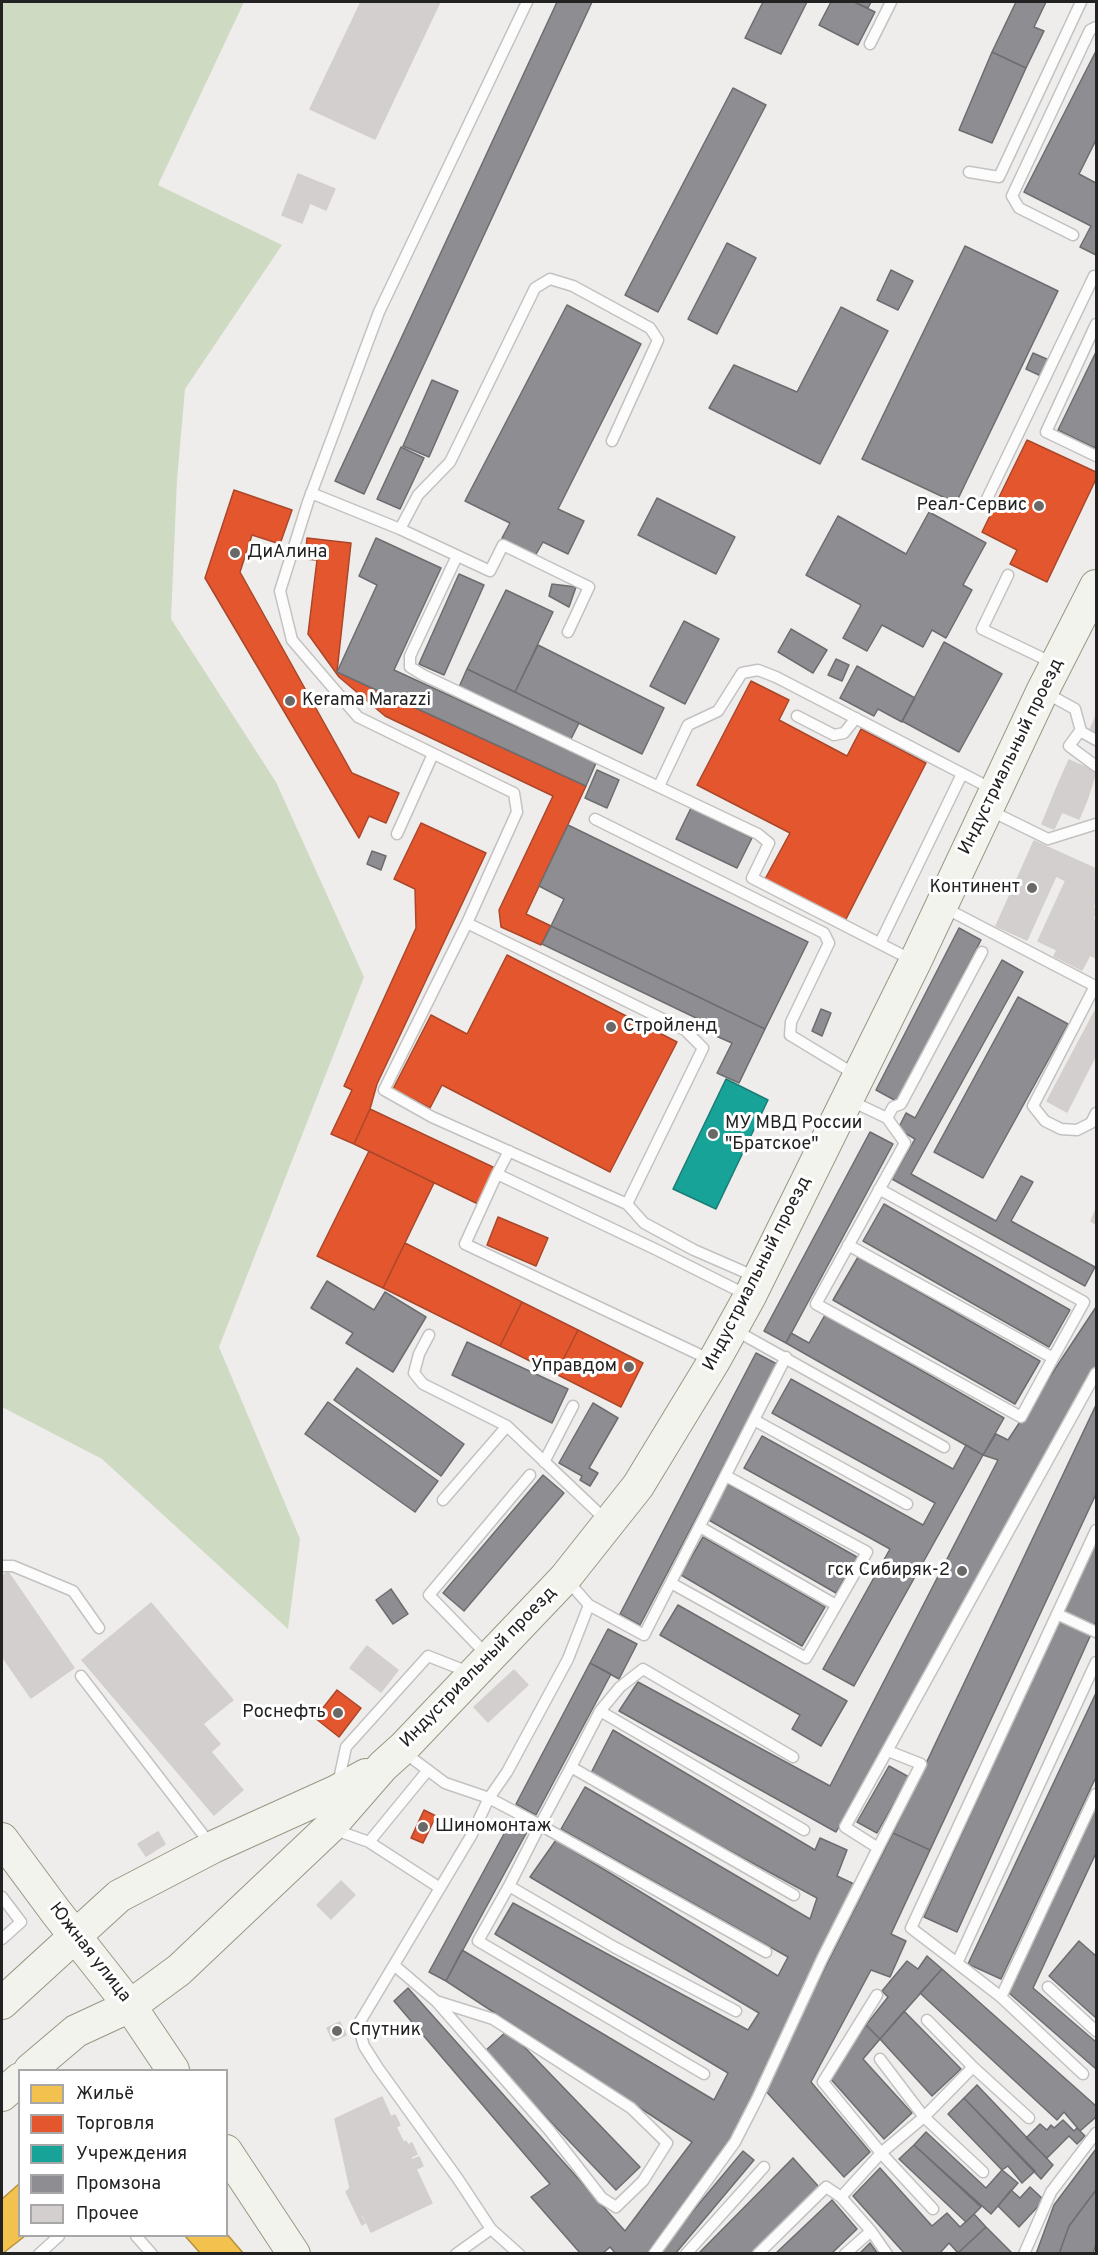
<!DOCTYPE html>
<meta charset="utf-8">
<style>
body{margin:0}
#map{position:relative;width:1098px;height:2255px;overflow:hidden;background:#efedeb;font-family:Overpass,sans-serif}
canvas{display:block}
.frame{position:absolute;inset:0;border:3px solid #222;pointer-events:none}
.legend{position:absolute;left:18px;top:2069px;width:210px;height:168px;box-sizing:border-box;background:#fff;border:2px solid #a7a7a7;margin:0;padding:8px 10px;list-style:none;font-size:18px;color:#222}
.legend li{display:flex;align-items:center;gap:12px;height:30px}
.legend b{width:30px;border:2px solid #a7a7a7}
</style>
<div id="map">
<canvas width="1098" height="2255"></canvas>
<div class="frame"></div>
<ul class="legend">
<li><b style="height:16px;background:#f2c14e"></b>Жильё</li>
<li><b style="height:16px;background:#e4572e"></b>Торговля</li>
<li><b style="height:16px;background:#17a398"></b>Учреждения</li>
<li><b style="height:16px;background:#8d8d92"></b>Промзона</li>
<li><b style="height:16px;background:#d2cfce"></b>Прочее</li>
</ul>
</div>
<script>
const g = document.querySelector('canvas').getContext('2d');
g.lineJoin = 'round';
function fillPath(path, color) { g.fillStyle = color; g.fill(path, 'evenodd'); }
const shape = rows => new Path2D(rows.map(r => 'M' + r).join(''));
function strokePath(path, color, width, dash) { g.strokeStyle = color; g.lineWidth = width; g.lineCap = dash ? 'butt' : 'round'; g.setLineDash(dash || []); g.stroke(path); }
function label(font, color, halo, rows, align = 'center') {
  g.font = font + ' Overpass,sans-serif'; g.lineWidth = 6; g.setLineDash([]); g.textBaseline = 'middle'; g.strokeStyle = halo; g.fillStyle = color; for (const [text, x, y, turn = 0] of rows) {
    g.save(); g.translate(x, y); g.rotate((+turn || 0) * Math.PI / 180); g.textAlign = isNaN(turn) ? turn : align; if (halo) g.strokeText(text, 0, 0); g.fillText(text, 0, 0); g.restore();
  }
}
const forest = shape([
 [2,2,244,2,158,185,282,245,185,389,177,480,171,619,276,782,364,977,219,1347,300,1539,288,1629,102,1459,2,1407]
]);
const homes = shape([
 [20,2183,20,2236,25,2236,2,2254,2,2199,20,2183],
 [226,2233,244,2254,201,2254,185,2236,226,2236,226,2233]
]);
const shops = shape([
 [1027,440,1096,472,1096,479,1047,582,1010,564,1017,550,982,532,1027,440],
 [234,490,292,510,280,544,252,535,240,572,352,773,399,793,386,823,369,816,359,838,205,578,234,490],
 [307,538,351,543,337,672,586,786,526,914,551,926,541,945,501,927,499,910,553,796,385,716,339,677,308,634,317,560,305,559,307,538],
 [751,681,789,700,779,720,847,756,861,729,926,763,844,923,764,881,790,833,697,785,751,681],
 [421,823,486,853,377,1084,370,1109,354,1144,331,1134,352,1090,344,1086,416,928,415,889,394,879,421,823],
 [507,955,677,1042,610,1172,442,1085,430,1108,393,1089,431,1015,467,1034,507,955],
 [370,1109,495,1168,478,1204,354,1144,370,1109],
 [369,1151,434,1183,383,1288,317,1256,369,1151],
 [498,1217,548,1238,536,1266,487,1245,498,1217],
 [405,1243,522,1302,500,1346,383,1288,405,1243],
 [522,1302,578,1330,556,1374,500,1346,522,1302],
 [578,1330,643,1363,621,1407,556,1374,578,1330],
 [337,1690,361,1708,339,1737,315,1718,337,1690],
 [424,1810,436,1816,423,1843,411,1838,424,1810]
]);
const public = shape([
 [726,1079,768,1100,716,1209,673,1189,726,1079]
]);
const industry = shape([
 [557,2,592,2,364,494,335,481,557,2],
 [763,2,807,2,781,54,745,38,763,2],
 [831,2,854,2,875,12,858,45,819,25,831,2],
 [854,2,871,2,868,8,854,2],
 [1016,2,1046,2,1034,27,1044,31,1026,68,992,52,1016,2],
 [1096,51,1096,140,1079,174,1096,183,1096,255,1080,247,1091,226,1024,192,1096,51],
 [992,52,1026,68,992,143,959,130,992,52],
 [733,88,766,105,658,312,625,295,733,88],
 [727,243,756,258,717,334,688,319,727,243],
 [965,246,1058,291,956,503,862,459,965,246],
 [891,270,913,281,898,310,877,300,891,270],
 [567,305,641,344,558,509,584,521,568,554,543,542,535,556,502,538,510,523,465,501,567,305],
 [841,307,888,331,820,464,709,408,734,365,797,392,841,307],
 [1096,352,1096,444,1095,448,1058,430,1096,352],
 [1033,353,1049,360,1041,376,1026,369,1033,353],
 [432,380,458,391,429,457,403,446,432,380],
 [401,447,424,458,400,509,377,499,401,447],
 [657,498,735,537,716,574,638,535,657,498],
 [929,512,986,543,963,585,972,590,946,638,932,630,923,647,882,625,867,651,843,638,861,605,806,575,838,516,906,554,929,512],
 [376,538,441,568,394,670,596,763,586,786,337,672,377,585,359,576,376,538],
 [459,574,484,585,444,675,419,664,459,574],
 [552,584,576,587,569,607,549,596,552,584],
 [506,590,553,612,515,692,467,669,506,590],
 [684,621,719,639,685,704,650,686,684,621],
 [791,629,827,650,813,673,778,652,791,629],
 [944,642,1002,674,959,752,902,721,944,642],
 [538,645,664,708,642,754,515,692,538,645],
 [836,659,849,665,842,681,828,675,836,659],
 [857,666,915,698,902,722,878,709,874,716,840,698,857,666],
 [467,669,579,723,570,741,459,687,467,669],
 [597,770,619,780,607,808,585,798,597,770],
 [691,808,752,838,737,868,676,839,691,808],
 [568,825,808,942,765,1029,551,926,564,899,539,886,568,825],
 [372,851,386,856,381,870,367,864,372,851],
 [551,926,765,1029,739,1083,717,1073,732,1043,716,1036,719,1029,542,944,551,926],
 [959,928,981,940,898,1102,876,1090,959,928],
 [1002,960,1023,972,911,1174,996,1221,1021,1176,1033,1182,1011,1221,1095,1267,1085,1286,892,1179,915,1139,898,1129,906,1113,915,1118,1002,960],
 [1018,997,1068,1024,983,1178,934,1152,1018,997],
 [821,1009,831,1013,822,1036,812,1031,821,1009],
 [870,1132,893,1144,786,1343,764,1331,870,1132],
 [884,1204,1070,1310,1049,1347,863,1241,884,1204],
 [858,1257,1040,1361,1015,1404,833,1300,858,1257],
 [327,1281,374,1310,385,1292,426,1317,393,1372,346,1343,353,1333,311,1308,327,1281],
 [1096,1307,1096,1370,836,1832,619,1711,638,1682,830,1786,998,1460,983,1455,996,1434,1008,1440,1096,1307],
 [825,1315,1004,1418,983,1455,786,1343,791,1333,809,1343,825,1315],
 [467,1342,568,1389,552,1423,452,1375,467,1342],
 [756,1353,777,1364,640,1625,620,1614,756,1353],
 [357,1368,464,1444,441,1476,334,1400,357,1368],
 [791,1379,953,1469,966,1445,983,1455,854,1686,823,1669,890,1549,744,1468,762,1436,923,1525,935,1503,772,1413,791,1379],
 [328,1402,438,1481,415,1512,305,1434,328,1402],
 [593,1403,618,1418,589,1468,598,1473,590,1486,580,1480,582,1476,559,1463,593,1403],
 [1096,1405,1096,1494,930,1850,893,1833,1096,1405],
 [543,1475,564,1493,464,1611,443,1593,543,1475],
 [728,1484,857,1557,836,1593,707,1519,728,1484],
 [703,1537,825,1607,802,1646,681,1575,703,1537],
 [1096,1539,1096,1621,1094,1626,1061,1611,1096,1539],
 [391,1589,408,1614,393,1624,376,1600,391,1589],
 [678,1605,847,1701,821,1746,792,1729,800,1715,660,1635,678,1605],
 [1060,1617,1092,1632,957,1932,924,1917,1060,1617],
 [608,1629,637,1644,619,1679,590,1663,608,1629],
 [590,1663,611,1674,536,1815,516,1804,590,1663],
 [1096,1693,1096,1777,1001,1979,968,1964,1096,1693],
 [613,1730,815,1850,820,1838,847,1850,837,1876,854,1884,734,2135,647,2254,616,2254,610,2247,602,2254,581,2254,531,2197,550,2184,394,2001,408,1988,625,2231,692,2142,446,1981,462,1950,714,2100,728,2073,495,1934,513,1903,748,2030,759,2013,530,1877,556,1840,778,1976,788,1957,561,1829,585,1787,810,1919,817,1898,590,1775,613,1730],
 [889,1766,909,1777,877,1833,857,1822,889,1766],
 [1096,1805,1096,1853,1033,1988,1096,2042,1096,2069,1009,1993,1096,1805],
 [511,1821,528,1830,446,1981,429,1972,511,1821],
 [893,1833,930,1850,891,1934,906,1941,890,1977,871,1970,811,2082,870,2152,844,2177,764,2089,893,1833],
 [1079,1941,1096,1956,1096,2018,1049,1976,1079,1941],
 [927,1956,942,1969,880,2039,866,2025,888,1997,882,1991,907,1961,918,1969,927,1956],
 [942,1969,1096,2106,1096,2117,1080,2131,1064,2112,1057,2120,920,1993,942,1969],
 [904,2011,961,2069,932,2096,880,2039,904,2011],
 [866,2025,880,2039,863,2059,912,2113,884,2139,829,2077,866,2025],
 [508,2030,640,2167,616,2190,484,2052,508,2030],
 [977,2085,1053,2165,1041,2179,964,2098,977,2085],
 [964,2098,1035,2171,1022,2183,1008,2166,1002,2170,948,2114,964,2098],
 [1063,2120,1074,2131,1077,2128,1085,2136,1077,2144,1069,2136,1047,2158,1026,2138,1040,2124,1047,2130,1051,2125,1054,2128,1063,2120],
 [926,2132,986,2188,1002,2170,1018,2183,991,2214,914,2145,926,2132],
 [914,2145,981,2207,966,2222,899,2159,914,2145],
 [1096,2149,1096,2190,1069,2226,1059,2254,1036,2254,1054,2205,1096,2149],
 [743,2151,754,2160,675,2254,657,2254,743,2151],
 [793,2158,819,2187,751,2254,698,2254,793,2158],
 [880,2168,932,2226,947,2213,960,2227,974,2214,986,2227,958,2253,949,2243,939,2254,905,2254,853,2196,880,2168],
 [1030,2187,1044,2200,1019,2227,998,2206,1011,2190,1020,2198,1030,2187],
 [1096,2190,1096,2244,1093,2254,1059,2254,1069,2226,1096,2190],
 [832,2200,857,2229,831,2254,775,2254,832,2200],
 [986,2227,1013,2254,958,2253,986,2227],
 [870,2243,878,2254,859,2254,870,2243]
]);
const building = shape([
 [361,2,440,2,375,139,310,109,361,2],
 [298,174,335,189,326,210,310,203,302,223,282,215,298,174],
 [1096,716,1096,736,1089,732,1096,716],
 [1069,760,1096,772,1087,800,1057,787,1069,760],
 [1057,787,1087,800,1079,819,1062,812,1054,829,1042,824,1057,787],
 [1034,841,1096,869,1096,895,1056,876,1027,940,996,926,1034,841],
 [1066,880,1096,895,1096,900,1093,907,1080,901,1057,950,1038,941,1066,880],
 [1080,901,1096,909,1093,919,1096,921,1096,958,1090,955,1082,970,1054,956,1080,901],
 [1096,1009,1096,1055,1067,1112,1047,1101,1096,1009],
 [1096,1209,1096,1224,1091,1221,1096,1209],
 [8,1572,74,1668,31,1698,2,1656,2,1576,8,1572],
 [151,1603,233,1700,203,1724,220,1744,211,1752,243,1790,214,1815,82,1660,151,1603],
 [367,1646,398,1670,381,1692,350,1668,367,1646],
 [514,1670,528,1685,488,1722,474,1707,514,1670],
 [158,1832,165,1844,146,1856,138,1844,158,1832],
 [341,1881,355,1895,331,1919,317,1905,341,1881],
 [340,2022,346,2035,333,2041,327,2028,340,2022],
 [382,2097,391,2117,395,2115,400,2125,396,2127,404,2143,406,2141,408,2145,412,2143,417,2154,411,2157,412,2160,419,2157,423,2166,416,2169,432,2203,371,2232,363,2215,361,2216,365,2223,362,2225,346,2192,350,2188,335,2119,382,2097]
]);
const lane = shape([
 [527,2,379,312,308,502,280,591,292,640,358,717,514,793,517,812,467,923,384,1090,432,1117,627,1204],
 [870,44,891,2],
 [969,172,999,177,1081,2],
 [1073,235,1019,208,1012,196,1090,30,1096,27],
 [1096,324,1046,432,1096,456],
 [311,493,400,529,490,571,503,545,589,587,568,632],
 [984,505,1094,276,1096,276],
 [400,529,418,495,450,462,535,288,550,279,573,286,650,328,658,340,612,441],
 [457,556,410,656,410,667,423,675,758,834,769,843,752,878,912,960],
 [1008,575,982,629,1053,663],
 [1046,693,1075,709,1081,731],
 [797,716,834,735,844,733,856,718],
 [1096,740,1080,731,1069,746,1096,766],
 [659,786,688,725,718,711,742,673,758,670,776,677,994,790],
 [989,810,1048,839,1096,824],
 [595,819,824,933,829,943,791,1022,790,1035,856,1075],
 [397,834,433,754],
 [943,907,1095,986],
 [467,923,685,1030,703,1048,627,1204,644,1223,694,1250,756,1277],
 [880,943,962,774],
 [1096,987,1095,986,1033,1106,1045,1121,1061,1129,1077,1130,1091,1123,1096,1113],
 [849,1100,887,1118,905,1143,816,1304,1021,1417,1053,1358],
 [887,1118,893,1107,901,1104,982,952],
 [509,1151,497,1174,657,1250,749,1296],
 [497,1174,465,1244,713,1361],
 [848,1245,1053,1358,1084,1302,879,1189],
 [733,1329,944,1447],
 [429,1335,419,1354,414,1373,423,1384,507,1426,607,1521],
 [754,1420,907,1504],
 [544,1462,573,1406],
 [443,1500,507,1426],
 [700,1527,836,1605],
 [2,1566,13,1566,73,1591,99,1628],
 [671,1583,806,1658,867,1552,726,1476],
 [589,1605,644,1635,786,1357],
 [1057,1614,1096,1632],
 [488,1656,429,1595,530,1475],
 [81,1676,211,1845],
 [600,1711,620,1687,643,1669,793,1757],
 [406,1751,413,1759,445,1783,489,1798,540,1825,509,1886,478,1941,704,2074],
 [571,1767,600,1711,804,1830],
 [338,1784,346,1747,428,1656,471,1673],
 [333,1829,369,1842,440,1888],
 [369,1842,428,1770],
 [878,1848,921,1764,888,1751],
 [509,1886,614,1947,736,2011],
 [2,1897,21,1922,2,1939],
 [766,1952,540,1825,571,1767,794,1895],
 [957,1963,911,1928,1096,1530],
 [395,1966,436,2001,549,2130,602,2198,616,2207,643,2181,667,2143,631,2108,493,2019,436,2001],
 [1048,1987,1096,2031],
 [877,1995,823,2082,881,2153,924,2117,983,2172],
 [1001,1997,957,1963,1096,1662],
 [927,2020,973,2067],
 [880,2059,924,2117,973,2067,1029,2118],
 [1083,2074,1001,1997,1096,1794],
 [841,2197,871,2231,845,2254],
 [871,2231,887,2254],
 [136,2236,152,2254],
 [39,2254,59,2236],
 [456,2254,491,2229],
 [519,2254,491,2229,458,2179,378,2068,364,2046,358,2025,471,1836,489,1798,507,1772,568,1659,589,1605,567,1580],
 [654,2254,735,2142,757,2099,822,1959,878,1848,845,1827,1096,1373],
 [686,2254,764,2167],
 [758,2254,826,2187,841,2197,881,2153,933,2209],
 [1024,2254,1051,2192,1096,2133]
]);
const secondary = shape([
 [2,1839,56,1912,130,2006,173,2070],
 [2,2003,119,1896,213,1847,337,1791,366,1775],
 [30,2070,76,2031,130,2006,179,1970,329,1828,383,1766,403,1748,565,1578,638,1486,714,1361,750,1296,915,962,1042,692,1096,586],
 [2,2095,20,2079],
 [226,2151,294,2254]
]);
const markers = [
 [1039,506,6,"#6a6968"],
 [235,553,6,"#6a6968"],
 [290,701,6,"#6a6968"],
 [1032,888,6,"#6a6968"],
 [611,1027,6,"#6a6968"],
 [713,1134,6,"#6a6968"],
 [629,1367,6,"#6a6968"],
 [962,1571,6,"#6a6968"],
 [338,1713,6,"#6a6968"],
 [423,1827,6,"#6a6968"],
 [337,2031,6,"#6a6968"]
];
const poiNames = [
 ["Реал-Сервис",1027,506,"right"],
 ["ДиАлина",247,553],
 ["Kerama Marazzi",302,701],
 ["Континент",1020,888,"right"],
 ["Стройленд",623,1027],
 ["МУ МВД России",725,1124],
 ["\"Братское\"",725,1145],
 ["Управдом",617,1367,"right"],
 ["гск Сибиряк-2",950,1571,"right"],
 ["Роснефть",326,1713,"right"],
 ["Шиномонтаж",435,1827],
 ["Спутник",349,2031]
];
const streetNames = [
 ["Индустриальный проезд",1012,757,-64],
 ["Индустриальный проезд",758,1274,-63],
 ["Индустриальный проезд",479,1668,-46],
 ["Южная улица",89,1953,52]
];
fillPath(forest, '#cedbc2');
fillPath(homes, '#f2c14e');
strokePath(homes, '#b49141', 1.5);
fillPath(shops, '#e4572e');
strokePath(shops, '#aa472a', 1.5);
fillPath(public, '#17a398');
strokePath(public, '#1a7c75', 1.5);
fillPath(industry, '#8d8d92');
strokePath(industry, '#6d6d70', 1.5);
fillPath(building, '#d2cfce');
strokePath(building, '#d2cfcc', 1.5);
strokePath(lane, '#c3c2c1', 13);
strokePath(secondary, '#999884', 34);
strokePath(lane, '#fdfcfc', 10);
strokePath(secondary, '#f3f3ed', 32);
for (const [x, y, r, color] of markers) { const dot = new Path2D(); dot.arc(x, y, r, 0, 2 * Math.PI); g.fillStyle = color; g.fill(dot); strokePath(dot, '#fff', 2); }
label('18px', '#222', '#fff', poiNames, 'left');
label('18px', '#222', '#fff', streetNames);
</script>
